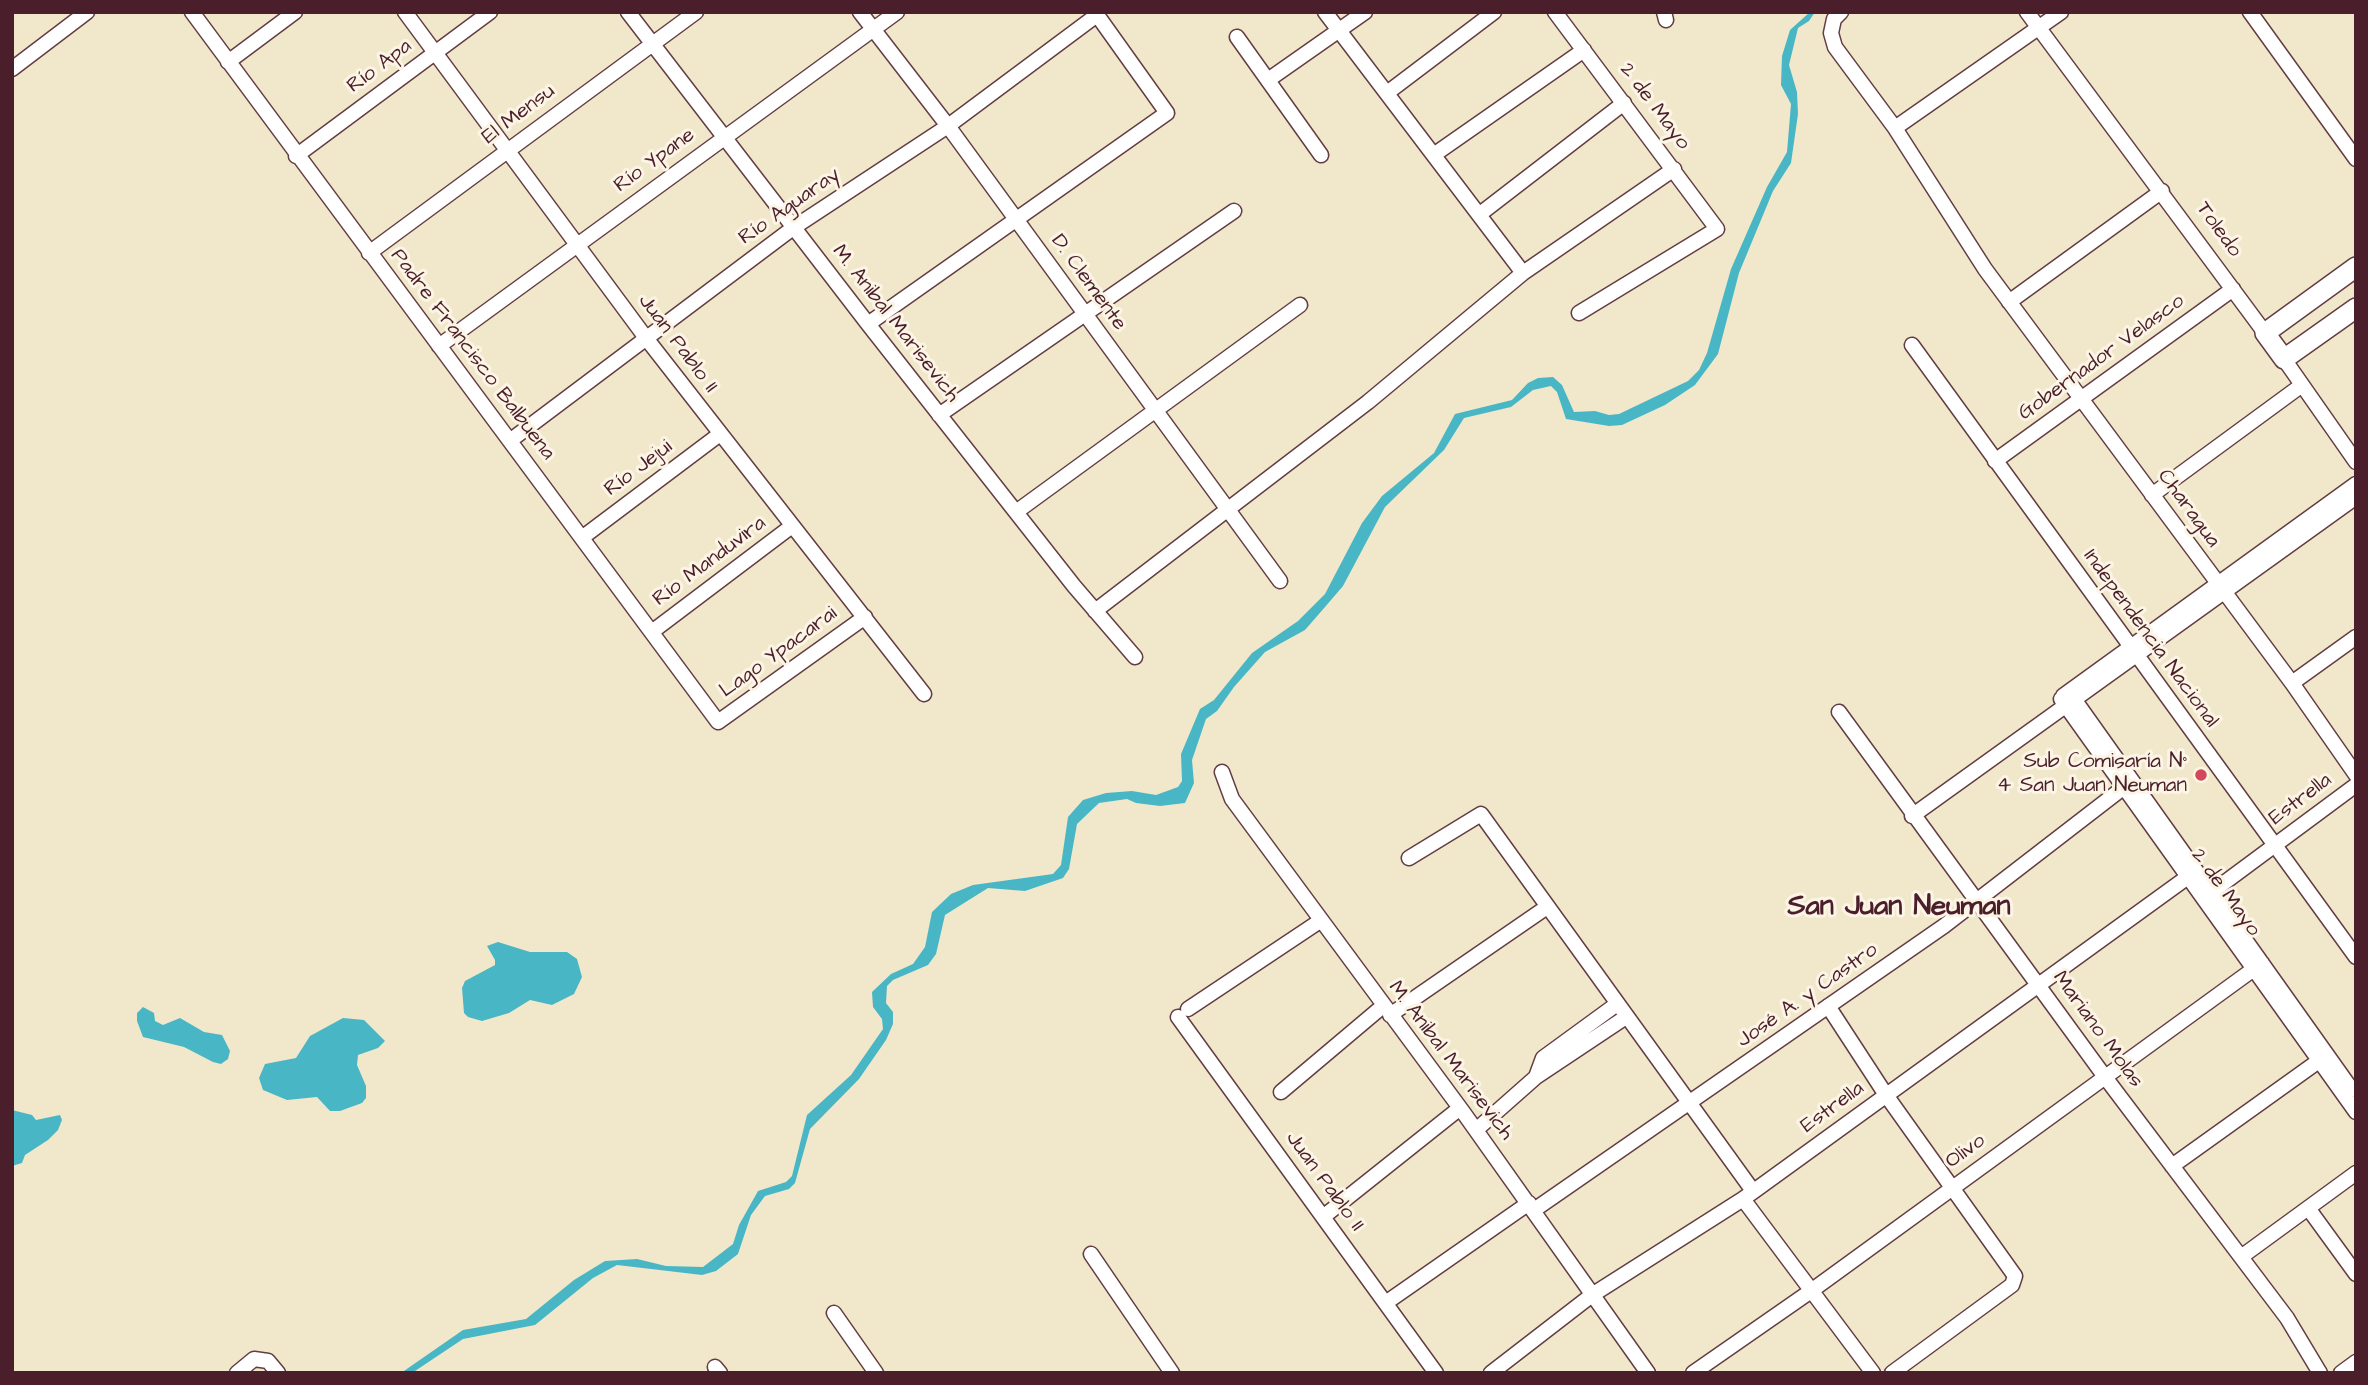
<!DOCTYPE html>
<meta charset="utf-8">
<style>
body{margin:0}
#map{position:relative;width:2368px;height:1385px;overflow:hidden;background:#f1e8cb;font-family:"Architects Daughter",sans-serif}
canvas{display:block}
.frame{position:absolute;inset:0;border:14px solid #4a1f2b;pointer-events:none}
</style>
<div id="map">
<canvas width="2368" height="1385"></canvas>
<div class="frame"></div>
</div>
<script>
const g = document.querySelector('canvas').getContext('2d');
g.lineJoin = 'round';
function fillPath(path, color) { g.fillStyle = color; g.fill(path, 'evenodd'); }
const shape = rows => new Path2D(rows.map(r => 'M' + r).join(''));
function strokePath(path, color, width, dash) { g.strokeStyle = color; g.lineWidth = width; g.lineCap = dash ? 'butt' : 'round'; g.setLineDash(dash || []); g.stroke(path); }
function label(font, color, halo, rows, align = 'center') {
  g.font = font + ' "Architects Daughter",sans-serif'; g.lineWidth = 6; g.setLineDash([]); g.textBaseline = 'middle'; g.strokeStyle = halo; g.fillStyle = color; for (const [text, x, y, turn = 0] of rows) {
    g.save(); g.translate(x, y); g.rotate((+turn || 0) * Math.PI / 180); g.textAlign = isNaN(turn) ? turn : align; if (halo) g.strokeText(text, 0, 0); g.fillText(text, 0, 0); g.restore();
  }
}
const water = shape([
 [1810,12,1815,12,1809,21,1798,28,1789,65,1797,92,1798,114,1791,163,1773,191,1739,273,1718,354,1695,385,1665,405,1622,425,1609,426,1566,419,1557,392,1551,386,1533,390,1511,407,1464,418,1444,450,1385,507,1343,586,1325,607,1305,630,1265,652,1234,687,1217,711,1206,719,1192,760,1194,783,1185,803,1160,806,1136,803,1127,799,1099,803,1077,824,1069,869,1063,878,1025,891,988,888,945,915,936,954,928,965,893,980,887,986,886,1003,893,1012,893,1024,886,1040,859,1079,810,1129,795,1183,789,1189,765,1196,751,1215,738,1254,716,1271,702,1275,617,1265,593,1278,535,1325,463,1339,412,1373,401,1373,463,1330,526,1319,574,1280,605,1261,637,1259,666,1266,703,1267,733,1244,739,1225,758,1191,786,1182,792,1176,807,1115,851,1075,883,1029,882,1019,873,1007,872,992,891,974,913,964,925,947,932,912,951,894,973,885,1053,874,1061,865,1068,817,1083,800,1106,793,1132,791,1156,795,1178,787,1182,781,1181,754,1200,709,1214,700,1252,653,1298,621,1325,594,1362,523,1382,496,1434,453,1455,414,1512,400,1528,383,1538,378,1553,377,1562,385,1574,412,1595,411,1609,415,1619,414,1688,381,1699,370,1707,353,1731,269,1767,187,1787,152,1791,104,1781,85,1782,56,1790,30],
 [498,942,530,952,567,952,577,959,582,977,574,994,552,1005,530,1000,509,1013,482,1021,468,1017,464,1013,462,988,465,981,495,965,495,960,487,946],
 [143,1007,154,1013,155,1021,163,1025,180,1018,204,1032,222,1035,230,1051,228,1059,221,1064,213,1062,184,1047,143,1037,137,1021,137,1013],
 [343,1018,364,1020,385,1041,378,1048,358,1055,357,1065,366,1086,366,1098,362,1103,340,1111,330,1111,317,1097,287,1100,263,1090,259,1078,265,1064,296,1058,310,1036],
 [12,1110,32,1115,36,1120,60,1115,62,1120,58,1130,48,1140,25,1155,22,1163,12,1166]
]);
const minor = shape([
 [192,12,718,722,865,617],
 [405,12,646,338,924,694],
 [628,12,868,324,1074,586,1135,657],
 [860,12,948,126,1280,581],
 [1325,12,1523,273],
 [1555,12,1717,229,1579,313],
 [1664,12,1666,20],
 [1841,12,1834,19,1831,33,1835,47,1895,128,2061,12],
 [2027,12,2265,333],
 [2250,12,2356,159],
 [1237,37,1321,155],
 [228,62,295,12],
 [12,69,87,12],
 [1268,80,1365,12],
 [1387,93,1494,12],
 [1893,125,1985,269,2292,683,2356,775],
 [1435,154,1584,50],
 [296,156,490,12],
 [1480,214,1624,103],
 [369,253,696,12],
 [2009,302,2162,191],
 [868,324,1167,113,1095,12],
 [1912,345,2356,957],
 [439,346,897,12],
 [2284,359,2356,462],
 [939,415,1234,211],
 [511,440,793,228,948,126,1097,15],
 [1995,461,2233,289],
 [2152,495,2302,385],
 [1016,512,1300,305],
 [583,537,720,434],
 [1095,611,1368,402,1523,273,1674,169],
 [653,631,792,526],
 [2292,683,2356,637],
 [2069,692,2352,1090],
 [2063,696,2356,484],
 [2061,699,2356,1112],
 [1839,712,2105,1077,2287,1318,2320,1373],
 [1222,772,1232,799,1463,1112,1648,1373],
 [1912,816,2356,497],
 [1409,858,1481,814,1753,1191],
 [2205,897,2356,785],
 [1617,1004,1543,1058,1536,1077,1626,1017],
 [1828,1006,1886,1095,2015,1276,2012,1285,1892,1373],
 [1188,1009,1320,921],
 [1390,1015,1547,907],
 [1178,1017,1436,1373],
 [1281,1092,1383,1006],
 [1476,1130,1536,1077],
 [2172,1166,2327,1055],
 [1743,1199,1873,1373],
 [2308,1208,2356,1274],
 [1534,1210,1944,926,2132,781],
 [1323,1217,1460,1108],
 [1091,1254,1172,1373],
 [2241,1257,2356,1173],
 [1387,1302,1529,1203],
 [834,1313,876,1373],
 [715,1367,720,1373],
 [237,1373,254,1359,268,1361,278,1373],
 [1491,1373,1592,1295,1743,1199,2196,871],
 [1693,1373,1811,1291,2262,963],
 [2341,1373,2356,1362]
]);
const major = shape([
 [2356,267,2265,333,2284,359,2356,308]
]);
const markers = [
 [2201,775,7,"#d1495b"]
];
const streetNames = [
 ["Río Apa",380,67,-37],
 ["2 de Mayo",1654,107,53],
 ["El Mensu",519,115,-37],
 ["Río Ypane",655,161,-36],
 ["Río Aguaray",790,207,-35],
 ["Toledo",2218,230,54],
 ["D. Clemente",1088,283,54],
 ["M. Anibal Marisevich",895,324,52],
 ["Juan Pablo II",677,344,53],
 ["Padre Francisco Balbuena",472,355,53],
 ["Gobernador Velasco",2102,358,-36],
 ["Río Jejui",639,469,-37],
 ["Charagua",2188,509,54],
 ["Río Manduvira",710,562,-37],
 ["Independencia Nacional",2150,639,54],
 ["Lago Ypacarai",779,653,-36],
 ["Estrella",2301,800,-37],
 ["2 de Mayo",2225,893,54],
 ["José A. y Castro",1808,996,-35],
 ["Mariano Molas",2097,1030,54],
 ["M. Anibal Marisevich",1450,1061,53],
 ["Estrella",1833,1108,-36],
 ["Olivo",1966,1152,-36],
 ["Juan Pablo II",1324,1182,54]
];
const poiNames = [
 ["Sub Comisaría N°",2187,763],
 ["4 San Juan Neuman",2187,787]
];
const districtNames = [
 ["San Juan Neuman",1899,908]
];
fillPath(water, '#49b6c5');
strokePath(minor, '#633d43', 17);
strokePath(major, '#633d43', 22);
strokePath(minor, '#fff', 14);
strokePath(major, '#fff', 19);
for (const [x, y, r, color] of markers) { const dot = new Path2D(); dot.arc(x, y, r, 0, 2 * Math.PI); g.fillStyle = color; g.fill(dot); strokePath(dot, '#fcf5e5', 2.5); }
label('21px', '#4a1f2b', '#fcf5e5', streetNames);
label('21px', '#4a1f2b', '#fcf5e5', poiNames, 'right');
label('bold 28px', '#4a1f2b', '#fcf5e5', districtNames);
</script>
